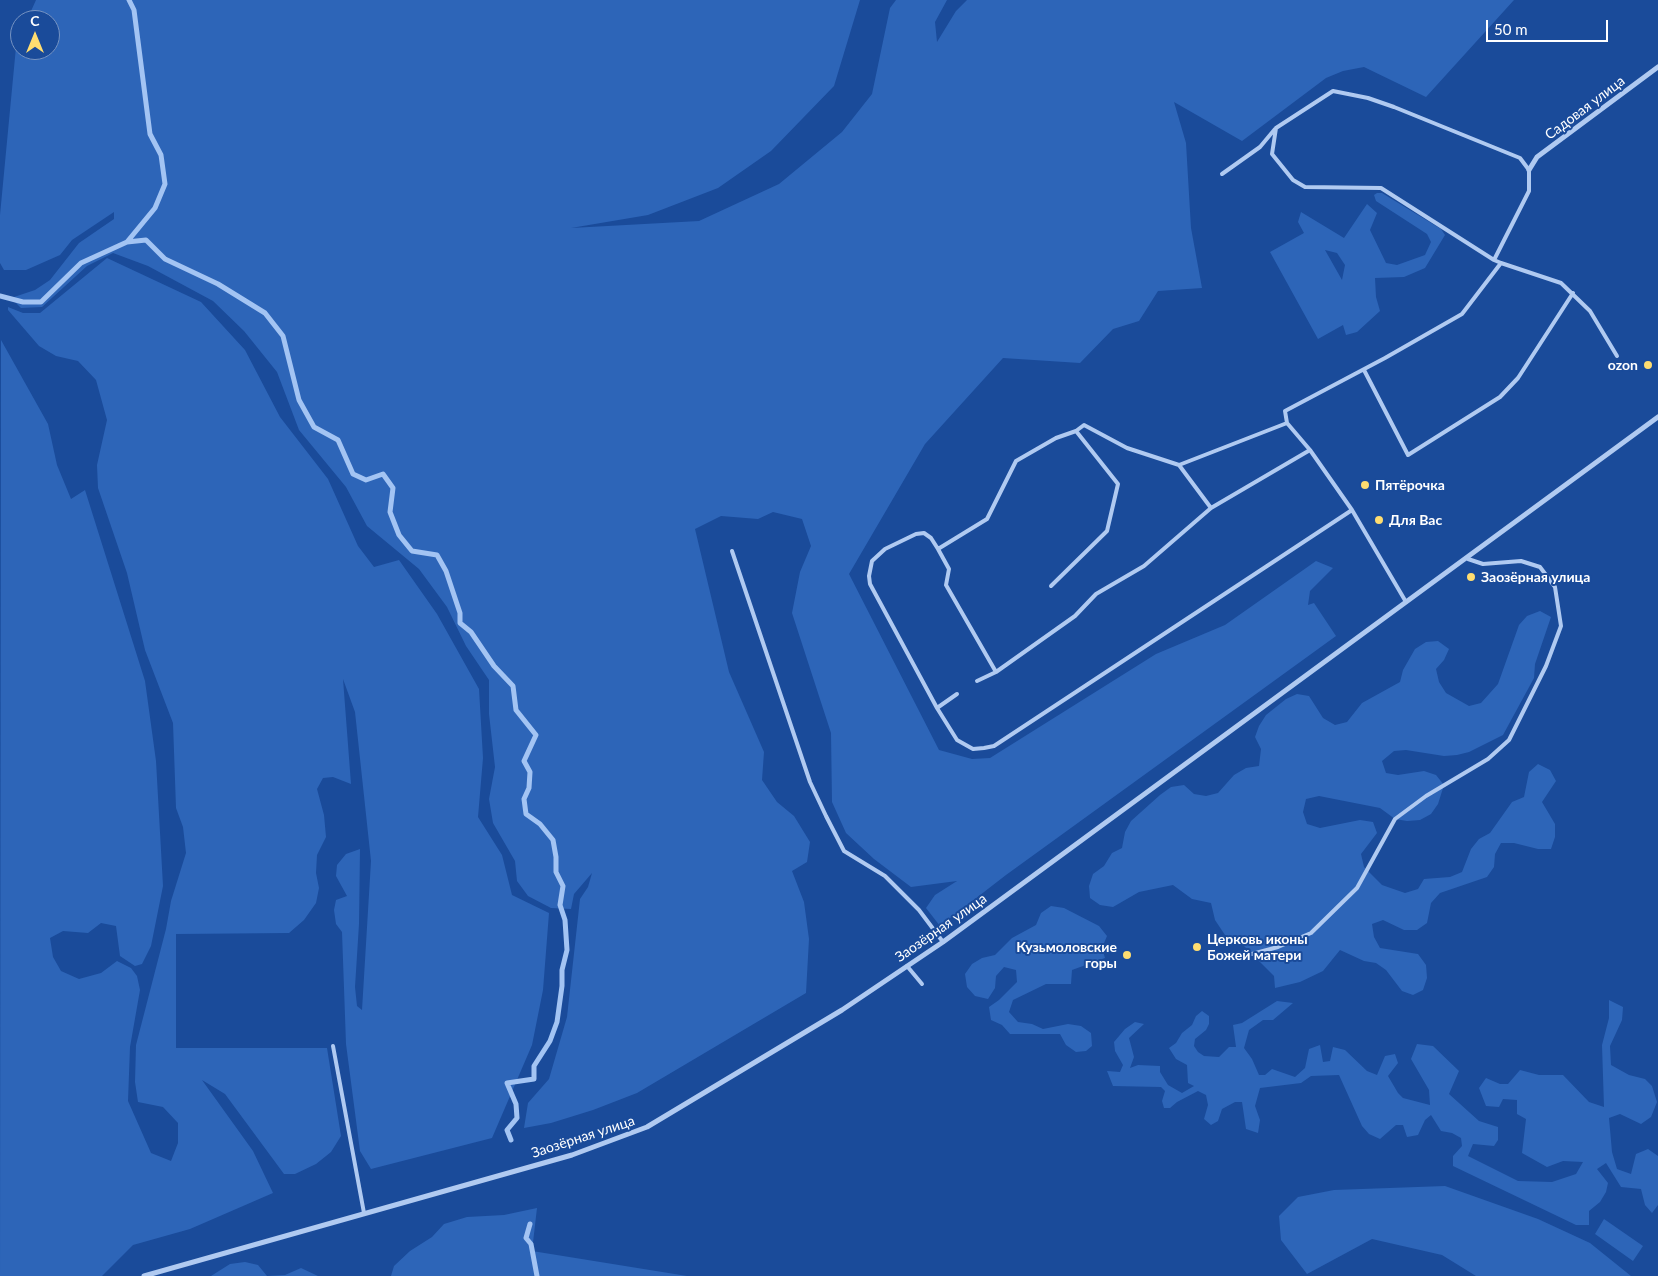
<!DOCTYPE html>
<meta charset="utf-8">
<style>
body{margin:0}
#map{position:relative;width:1658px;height:1276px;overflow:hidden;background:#1a4b9a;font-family:Lato,sans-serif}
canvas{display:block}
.north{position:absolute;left:10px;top:10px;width:50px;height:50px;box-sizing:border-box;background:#1a4b9a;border:1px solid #7693c2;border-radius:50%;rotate:0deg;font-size:14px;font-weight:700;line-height:20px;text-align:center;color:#fff}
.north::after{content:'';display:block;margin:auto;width:18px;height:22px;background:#ffdd70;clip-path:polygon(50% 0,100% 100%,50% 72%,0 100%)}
.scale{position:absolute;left:1486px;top:20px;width:122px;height:22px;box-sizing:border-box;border:2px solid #fff;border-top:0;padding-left:6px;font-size:15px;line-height:18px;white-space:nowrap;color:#fff;-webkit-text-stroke:4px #1a4b9a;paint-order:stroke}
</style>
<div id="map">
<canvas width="1658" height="1276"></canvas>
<div class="north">С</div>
<div class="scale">50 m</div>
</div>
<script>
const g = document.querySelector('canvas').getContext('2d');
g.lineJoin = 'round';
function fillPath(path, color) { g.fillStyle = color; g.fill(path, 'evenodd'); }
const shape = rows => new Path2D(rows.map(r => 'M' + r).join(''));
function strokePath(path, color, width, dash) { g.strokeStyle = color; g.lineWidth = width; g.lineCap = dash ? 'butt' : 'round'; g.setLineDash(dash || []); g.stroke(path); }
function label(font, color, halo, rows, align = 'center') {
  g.font = font + ' Lato,sans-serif'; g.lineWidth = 4; g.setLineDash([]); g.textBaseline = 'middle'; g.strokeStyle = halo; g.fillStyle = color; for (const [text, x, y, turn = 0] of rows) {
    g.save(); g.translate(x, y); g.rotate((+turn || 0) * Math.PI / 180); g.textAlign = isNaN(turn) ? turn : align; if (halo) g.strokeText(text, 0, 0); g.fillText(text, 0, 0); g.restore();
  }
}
const green = shape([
 [36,0,860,0,834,86,771,151,718,188,648,215,571,228,699,221,779,184,842,132,872,94,890,8,896,0,947,0,935,22,937,42,956,11,967,0,1514,0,1426,97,1364,67,1343,71,1326,78,1242,141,1174,102,1186,143,1191,228,1202,288,1158,291,1139,321,1113,329,1080,363,1003,358,925,444,849,574,939,750,972,759,990,758,1156,654,1225,625,1316,561,1333,568,1310,591,1308,605,1314,603,1336,636,1006,875,940,926,926,908,935,895,957,881,911,887,874,859,846,833,832,802,831,733,792,613,800,572,811,546,802,519,773,512,758,519,721,516,695,529,729,672,764,752,762,780,777,802,794,816,810,842,807,862,792,871,804,902,809,939,806,993,637,1093,593,1110,551,1123,524,1128,528,1103,549,1079,567,1017,580,899,588,887,592,873,574,894,571,909,551,908,528,896,517,881,515,861,493,823,489,799,495,767,489,714,489,680,466,646,447,607,419,569,367,526,346,487,299,430,277,372,244,331,213,301,148,266,113,253,87,266,42,307,21,308,11,298,35,290,50,280,79,243,114,219,114,212,72,240,60,255,26,270,4,270,0,263,0,215,16,47,20,37,20,50,50,50,50,20,27,20],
 [1377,193,1382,193,1441,229,1445,235,1425,268,1404,277,1375,278,1376,297,1380,311,1357,332,1346,335,1343,325,1318,339,1270,252,1304,233,1298,222,1301,212,1344,238,1367,204,1377,213,1370,230,1386,263,1397,265,1425,255,1431,242,1427,234,1376,201,1374,195],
 [1325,250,1337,253,1345,265,1342,280],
 [107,258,201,302,245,350,280,417,328,479,358,546,374,567,399,560,437,614,479,689,483,758,478,817,502,855,512,895,549,913,543,990,532,1045,492,1138,371,1169,360,1151,346,1044,342,932,336,924,334,910,336,900,347,896,336,876,337,865,346,854,360,849,359,924,355,987,357,1006,362,1010,371,861,355,712,343,679,351,784,333,777,323,778,317,789,324,815,326,837,317,855,316,873,319,888,316,903,304,920,289,933,176,934,176,1048,327,1048,341,1136,331,1152,316,1164,295,1174,284,1174,225,1094,202,1080,253,1151,273,1193,190,1229,133,1245,102,1276,0,1276,1,340,48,424,57,465,71,499,85,490,145,681,156,761,163,886,151,946,142,964,135,966,120,956,116,926,101,923,88,933,63,931,50,938,53,957,61,971,79,979,101,973,117,961,131,968,137,976,140,990,130,1047,128,1101,151,1153,171,1161,178,1143,178,1123,163,1107,138,1102,135,1082,136,1045,166,929,171,901,186,853,183,827,176,808,173,723,145,650,127,573,98,488,97,465,107,420,96,380,78,361,56,356,39,346,8,310,8,307,23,313,40,313],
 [1540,611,1551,617,1535,664,1534,678,1503,735,1469,752,1457,755,1444,756,1406,750,1394,751,1382,761,1386,773,1398,775,1424,771,1436,775,1444,785,1438,804,1431,814,1420,820,1407,821,1395,819,1380,808,1319,796,1306,799,1303,812,1307,824,1320,828,1360,820,1373,822,1377,833,1361,854,1364,867,1382,885,1405,893,1418,889,1424,879,1450,877,1462,872,1471,849,1479,839,1490,833,1512,802,1524,797,1529,772,1538,764,1550,770,1556,781,1542,802,1555,824,1555,837,1551,849,1538,849,1514,843,1501,843,1495,854,1494,867,1487,877,1440,893,1431,903,1427,923,1417,930,1404,930,1383,920,1372,924,1374,937,1380,948,1418,954,1426,965,1427,978,1423,990,1413,995,1402,991,1386,970,1376,963,1364,961,1340,950,1323,971,1300,982,1275,988,1274,976,1244,946,1225,935,1215,920,1211,903,1192,899,1173,885,1139,892,1113,907,1100,905,1090,898,1089,886,1093,874,1104,866,1112,853,1122,848,1125,832,1131,821,1160,795,1171,787,1184,785,1194,794,1206,796,1218,793,1234,775,1246,768,1259,766,1261,749,1255,737,1259,726,1266,715,1286,699,1297,694,1309,696,1323,718,1335,725,1347,722,1362,703,1400,682,1403,670,1415,649,1426,642,1438,641,1449,649,1444,660,1436,669,1439,682,1446,693,1469,706,1481,703,1498,684,1519,625,1527,616],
 [1051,906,1064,908,1099,926,1107,936,1102,948,1105,958,1072,970,1071,984,1046,984,1013,1000,1009,1012,1018,1022,1032,1024,1043,1029,1068,1024,1081,1026,1091,1033,1092,1046,1086,1051,1076,1052,1066,1045,1060,1034,1010,1034,1002,1025,991,1020,989,1007,999,1000,1017,982,1016,970,1004,967,996,976,995,988,988,999,975,996,967,987,965,974,972,964,982,958,995,955,1012,938,1036,925,1041,913],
 [1609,1000,1623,1007,1622,1020,1610,1046,1611,1065,1629,1075,1645,1079,1652,1086,1657,1102,1651,1117,1641,1124,1620,1114,1609,1118,1612,1152,1617,1169,1631,1174,1636,1154,1648,1149,1658,1156,1658,1205,1652,1213,1645,1205,1641,1189,1621,1187,1606,1163,1597,1169,1608,1183,1606,1192,1600,1202,1589,1211,1589,1225,1576,1225,1453,1166,1453,1156,1462,1146,1461,1138,1452,1133,1441,1131,1431,1115,1425,1120,1418,1135,1407,1137,1403,1125,1396,1125,1380,1139,1369,1134,1362,1126,1339,1075,1311,1076,1301,1083,1260,1088,1255,1106,1260,1120,1258,1133,1246,1129,1242,1102,1235,1102,1222,1109,1218,1121,1211,1125,1204,1119,1208,1105,1206,1095,1198,1091,1177,1102,1170,1108,1164,1108,1162,1101,1165,1091,1161,1087,1113,1086,1107,1071,1120,1072,1123,1065,1115,1051,1114,1042,1125,1029,1135,1022,1144,1024,1129,1038,1134,1057,1130,1068,1138,1065,1160,1066,1160,1072,1168,1085,1182,1093,1194,1086,1188,1083,1187,1065,1176,1059,1169,1048,1176,1043,1182,1033,1192,1025,1196,1016,1202,1011,1209,1016,1209,1024,1206,1030,1195,1039,1194,1046,1198,1052,1204,1056,1219,1057,1229,1047,1236,1047,1233,1025,1242,1023,1277,1001,1293,1003,1273,1020,1263,1020,1249,1030,1244,1048,1252,1059,1259,1075,1265,1075,1272,1069,1295,1077,1305,1068,1309,1049,1320,1045,1323,1062,1330,1061,1333,1047,1345,1050,1367,1071,1377,1075,1385,1056,1395,1054,1398,1063,1388,1076,1398,1093,1403,1098,1430,1105,1429,1090,1411,1059,1417,1044,1433,1046,1459,1071,1449,1094,1479,1121,1498,1127,1498,1140,1494,1146,1473,1144,1468,1156,1518,1181,1552,1182,1576,1174,1583,1162,1563,1161,1547,1167,1522,1153,1526,1119,1517,1114,1517,1100,1503,1099,1499,1107,1486,1106,1479,1088,1486,1078,1500,1084,1508,1084,1520,1070,1539,1075,1563,1075,1589,1102,1604,1107,1602,1045,1609,1018],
 [1445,1186,1538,1219,1590,1243,1631,1276,1476,1276,1442,1255,1372,1239,1307,1274,1281,1240,1279,1216,1298,1197,1334,1190],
 [537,1208,532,1251,687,1276,391,1276,394,1266,410,1251,432,1237,444,1224,467,1217,504,1215],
 [1604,1219,1643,1246,1633,1261,1595,1234],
 [245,1262,258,1265,267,1276,285,1275,301,1268,318,1276,211,1276,230,1264]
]);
const stream = shape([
 [127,242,155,208,165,184,161,155,150,134,134,10,129,0],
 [0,296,23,302,41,302,81,263,127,242,146,240,165,259,218,284,265,313,283,336,299,400,314,427,338,440,353,474,366,480,383,474,393,488,390,512,399,535,412,551,437,555,446,571,460,613,460,623,471,632,494,666,513,686,516,710,536,735,524,761,530,772,529,788,524,799,526,814,540,824,553,840,556,857,556,872,563,886,560,905,565,920,567,950,562,970,562,986,557,1022,550,1041,534,1066,534,1079,507,1083,516,1104,517,1118,507,1130,511,1140],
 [530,1224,526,1238,531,1244,537,1276]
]);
const lane = shape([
 [1222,174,1260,147,1275,129],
 [1494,260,1529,191,1529,170,1520,158,1394,107,1368,98,1333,91,1276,128,1272,154,1293,180,1305,187,1381,188,1494,260,1501,263],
 [1364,370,1408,455,1500,397,1518,378,1573,293],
 [1179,465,1287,423],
 [1211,508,1179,465,1127,448,1084,425,1076,431,1056,438,1016,461,987,519,938,549,949,569,946,585,996,672,1075,616,1096,594,1144,566,1211,508,1310,450],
 [938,549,931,538,924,533,916,534,885,549,872,561,869,576,870,584,937,708,957,740,973,749,984,748,994,746,1352,510],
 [732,551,810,782,826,816,844,851,885,876,919,910,943,942],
 [1051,586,1107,531,1118,484,1076,431],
 [1406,602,1352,510,1310,450,1287,423,1285,411,1385,358,1462,314,1501,263,1561,283,1590,311,1617,356],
 [977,681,996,672],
 [937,708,957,694],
 [1252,954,1278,947,1311,933,1357,888,1395,819,1426,796,1488,759,1509,740,1546,666,1561,626,1555,587,1540,567,1521,561,1483,564,1468,559],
 [907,966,922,984],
 [333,1046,364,1213]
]);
const street = shape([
 [1529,170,1537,157,1658,67],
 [144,1276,572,1155,647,1127,842,1010,943,942,1658,417]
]);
const markers = [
 [1648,365,5,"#ffdd70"],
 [1365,485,5,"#ffdd70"],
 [1379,520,5,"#ffdd70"],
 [1471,577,5,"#ffdd70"],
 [1197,947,5,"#ffdd70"],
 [1127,955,5,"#ffdd70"]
];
const streetNames = [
 ["Садовая улица",1585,108,-37],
 ["Заозёрная улица",941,928,-35],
 ["Заозёрная улица",583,1137,-18]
];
const poiNames = [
 ["ozon",1638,365,"right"],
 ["Пятёрочка",1375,485],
 ["Для Вас",1389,520],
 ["Заозёрная улица",1481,577],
 ["Церковь иконы",1207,939],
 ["Божей матери",1207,955],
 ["Кузьмоловские",1117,947,"right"],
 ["горы",1117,963,"right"]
];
fillPath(green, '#2d65b8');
strokePath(stream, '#a3c4f3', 5);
strokePath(lane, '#b0caf1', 4);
strokePath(street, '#b0caf1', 5);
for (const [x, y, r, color] of markers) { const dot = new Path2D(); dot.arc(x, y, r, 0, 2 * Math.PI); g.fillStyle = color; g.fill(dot); strokePath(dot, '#1a4b9a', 2); }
label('14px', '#fff', '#1a4b9a', streetNames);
label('bold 14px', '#fff', '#1a4b9a', poiNames, 'left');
</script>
